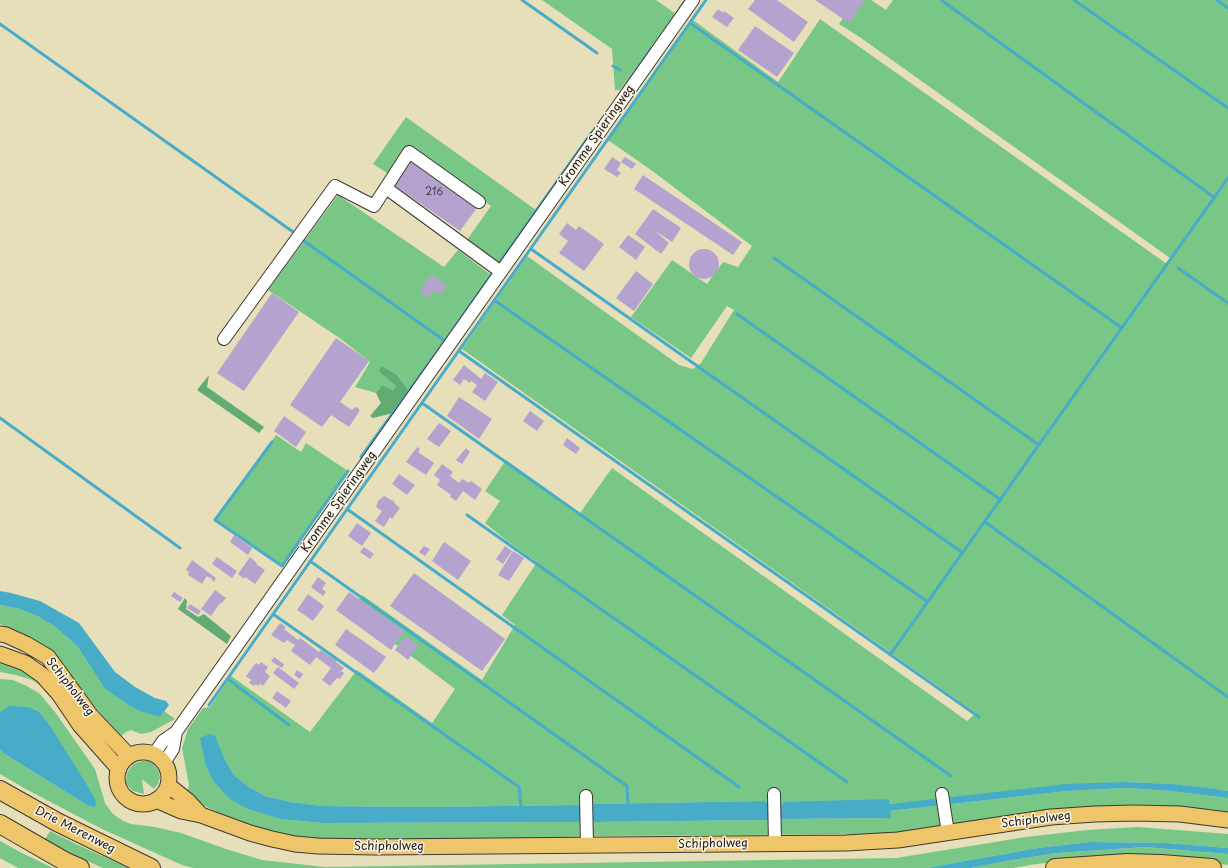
<!DOCTYPE html>
<style>
body{margin:0}
canvas{display:block;background:#e7dfba}
</style>
<canvas width="1228" height="868"></canvas>
<script>
const g = document.querySelector('canvas').getContext('2d');
g.lineJoin = 'round';
function fillPath(path, color) { g.fillStyle = color; g.fill(path, 'evenodd'); }
const shape = rows => new Path2D(rows.map(r => 'M' + r).join(''));
function strokePath(path, color, width, dash) { g.strokeStyle = color; g.lineWidth = width; g.lineCap = dash ? 'butt' : 'round'; g.setLineDash(dash || []); g.stroke(path); }
function label(font, color, halo, rows, align = 'center') {
  g.font = font + ' "Playpen Sans",sans-serif'; g.lineWidth = 3; g.setLineDash([]); g.textBaseline = 'middle'; g.strokeStyle = halo; g.fillStyle = color; for (const [text, x, y, turn = 0] of rows) {
    g.save(); g.translate(x, y); g.rotate((+turn || 0) * Math.PI / 180); g.textAlign = isNaN(turn) ? turn : align; if (halo) g.strokeText(text, 0, 0); g.fillText(text, 0, 0); g.restore();
  }
}
const green = shape([
 [542,0,656,0,676,14,620,90,615,90,612,49],
 [855,0,871,0,886,10,893,0,1228,0,1228,791,1173,784,1125,782,890,804,889,799,779,807,771,807,765,801,594,804,591,808,583,809,579,805,425,807,320,806,291,802,265,796,249,787,234,775,224,758,206,766,281,819,322,823,579,822,583,818,591,818,595,822,768,820,771,816,779,816,782,819,890,818,890,811,1067,791,1126,788,1171,791,1228,798,1228,812,1153,805,1096,806,1047,810,905,832,873,834,604,836,353,842,294,838,235,821,199,803,187,793,189,785,182,748,188,729,203,708,210,707,231,676,310,732,357,670,432,723,455,689,350,610,362,595,482,680,515,625,502,615,537,562,506,540,485,523,500,501,485,491,506,460,580,513,612,468,967,721,976,713,462,349,527,256,679,365,693,369,701,363,734,310,727,306,691,358,631,317,672,260,707,284,723,262,738,267,752,246,651,170,608,140,693,20,778,82,820,19,1167,264,1170,258,861,38,839,24],
 [406,117,536,210,499,263,467,240,491,206,487,203,409,147,390,175,373,164],
 [338,195,444,267,458,250,491,275,409,391,397,375,379,372,396,386,393,392,382,385,376,393,355,387,370,362,341,339,268,290],
 [276,435,301,452,306,443,348,471,282,566,215,520],
 [0,605,20,609,39,617,54,626,77,646,105,689,127,704,160,717,164,711,175,719,151,732,141,734,131,730,126,732,119,738,59,660,41,644,22,633,0,624],
 [0,656,13,661,52,692,32,680,16,675,0,672],
 [0,679,13,680,27,686,40,694,55,712,95,769,105,803,113,814,123,821,131,824,155,827,181,833,226,849,262,860,325,867,896,858,1026,837,1087,830,1138,827,1228,834,1228,848,1167,843,1089,842,1038,848,926,868,193,868,182,865,102,829,24,788,0,774,0,749,3,753,87,805,3,710,0,712],
 [142,761,148,761,154,765,159,772,160,777,158,784,154,789,142,779,144,794,133,791,127,785,126,781,127,773,133,764],
 [50,831,78,845,129,868,103,868,87,861,44,841],
 [0,841,20,852,53,868,18,868,0,858],
 [1145,847,1228,854,1228,865,1185,860,1097,858,1037,864,1013,868,971,868,1006,861,1057,853]
]);
const forest = shape([
 [381,366,397,375,409,391,393,413,373,418,370,416,381,403,376,393,382,385,393,391,396,386,379,372],
 [209,375,207,387,264,427,259,433,197,390],
 [185,598,187,601,186,609,198,617,204,614,231,636,227,644,178,609]
]);
const water = shape([
 [0,591,11,593,40,601,79,623,115,672,135,687,155,698,166,701,169,705,160,717,140,711,127,704,105,689,77,646,54,626,39,617,20,609,0,605],
 [9,706,29,707,39,712,50,726,87,785,96,801,95,807,87,805,3,753,0,749,0,712],
 [210,734,215,736,224,758,234,775,249,787,265,796,291,802,321,806,425,807,579,805,583,809,591,808,594,804,765,801,771,807,779,807,784,802,889,799,890,804,1066,784,1125,782,1173,784,1216,789,1228,791,1228,798,1171,791,1126,788,1067,791,890,811,891,818,782,819,779,816,771,816,768,820,595,822,591,818,583,818,579,822,322,823,281,819,248,809,230,799,214,782,206,766,200,738],
 [1089,842,1167,843,1228,848,1228,854,1145,847,1057,853,1006,861,971,868,926,868,1038,848]
]);
const stream = shape([
 [522,0,597,53],
 [941,0,1215,198],
 [1074,0,1228,108],
 [1217,0,1228,8],
 [680,8,686,0],
 [690,23,1122,328],
 [0,24,296,234],
 [613,66,620,70],
 [619,95,651,49],
 [304,241,445,341,491,275],
 [531,249,963,553],
 [774,258,1039,445],
 [499,263,592,132],
 [1178,268,1228,303],
 [494,300,928,602],
 [737,314,1001,500],
 [459,351,979,717],
 [422,403,951,776],
 [0,418,180,548],
 [272,442,215,520,282,566,348,471],
 [361,457,445,341],
 [347,509,739,787],
 [467,515,847,782],
 [985,522,1228,697],
 [310,561,627,786,628,804],
 [273,614,519,787,521,806],
 [890,655,1228,178],
 [228,679,289,725],
 [209,705,706,0]
]);
const building = shape([
 [755,0,777,0,808,22,794,42,748,9],
 [815,0,865,0,849,23],
 [718,9,723,13,724,11,734,18,727,27,712,17],
 [755,26,794,53,777,77,738,50],
 [612,157,621,163,617,170,621,173,617,177,604,169],
 [625,157,636,164,632,169,621,162],
 [412,158,479,205,460,231,394,185],
 [643,175,742,242,733,255,634,189],
 [653,209,681,228,672,242,654,230,669,243,661,254,635,234],
 [567,223,576,230,579,226,604,244,584,271,559,253,568,241,559,234],
 [628,235,645,247,636,260,619,247],
 '689 264a15 15 0 1 1 30 0a15 15 0 1 1-30 0Z',
 [636,271,653,284,634,311,616,298],
 [431,274,447,285,440,295,433,291,428,298,420,292],
 [272,293,299,312,244,391,217,373],
 [336,338,369,361,340,402,352,410,354,408,356,407,359,409,359,412,349,427,331,415,322,427,290,405],
 [464,365,481,379,485,373,498,382,485,401,472,392,477,385,471,381,470,383,464,379,460,385,453,380],
 [459,397,492,419,479,439,447,416],
 [530,411,544,421,537,431,523,421],
 [284,416,306,432,296,447,274,431],
 [439,423,451,431,439,447,427,439],
 [567,438,580,448,576,454,563,445],
 [417,447,420,449,418,452,434,463,426,475,406,462],
 [466,448,470,452,462,464,456,460],
 [442,464,453,472,450,476,459,483,462,479,469,483,471,481,482,489,475,500,463,491,456,501,450,497,451,495,437,485,440,480,434,475],
 [399,474,415,485,407,495,392,484],
 [384,496,395,502,394,503,400,508,392,519,390,517,384,527,375,521,382,511,376,507,378,501],
 [357,523,371,533,362,546,348,536],
 [234,535,252,548,248,555,230,542],
 [444,542,471,561,458,580,432,561],
 [424,546,430,549,425,556,419,552],
 [505,546,512,551,503,564,496,559],
 [364,547,374,554,370,559,360,552],
 [513,551,524,558,509,581,498,575],
 [217,557,237,571,232,578,212,564],
 [250,557,257,563,256,564,265,570,255,584,245,577,244,579,238,574],
 [192,560,216,578,214,582,212,580,211,577,210,578,207,576,202,584,188,575,189,572,186,570],
 [414,573,505,639,482,671,390,606],
 [318,577,326,583,322,589,326,592,323,596,311,587],
 [215,590,226,598,221,604,220,603,211,616,201,609],
 [174,592,183,598,180,602,171,596],
 [349,592,404,631,391,650,336,610],
 [308,594,324,606,313,621,297,610],
 [190,604,201,611,198,615,187,608],
 [280,623,286,627,284,629,298,640,300,638,319,652,321,650,337,661,336,662,344,668,341,671,344,673,340,679,337,678,330,686,322,680,331,668,316,657,310,665,291,651,295,645,287,640,284,643,271,635],
 [346,629,386,657,374,673,335,645],
 [405,636,418,645,408,660,395,650],
 [274,657,284,664,282,668,271,661],
 [261,662,268,667,265,672,270,676,263,686,260,684,258,686,256,684,254,686,249,683,251,680,246,676,256,663,259,665],
 [278,667,299,683,294,689,273,673],
 [297,670,303,674,300,679,294,675],
 [277,691,291,701,286,708,272,698]
]);
const minor = shape([
 [386,188,501,272],
 [224,339,335,186,374,206,409,152,479,202],
 [154,754,163,741,176,732,693,0],
 [164,763,173,749,176,732],
 [774,794,775,843],
 [942,794,948,833],
 [586,796,587,845]
]);
const major = shape([
 [0,634,6,635,26,644,48,657,91,716,129,756],
 [0,654,25,663,42,675,59,694,80,725,119,769],
 '117 778a26 26 0 1 1 52 0a26 26 0 1 1-52 0Z',
 [168,785,188,801,201,815],
 [156,800,181,811,201,815,250,833,272,839,295,844,318,846,375,847,846,843,898,840,1051,817,1095,814,1134,813,1180,814,1228,820]
]);
const highway = shape([
 [0,790,57,822,151,868],
 [0,824,66,862,80,868],
 [1055,868,1127,863,1161,864,1212,868]
]);
const numberNames = [
 ["216",434,192]
];
const streetNames = [
 ["Kromme Spieringweg",597,136,-55],
 ["Kromme Spieringweg",339,502,-55],
 ["Schipholweg",70,687,52],
 ["Schipholweg",1036,820,-7],
 ["Drie Merenweg",75,830,27],
 ["Schipholweg",713,844,-1],
 ["Schipholweg",389,847]
];
fillPath(green, '#79c786');
fillPath(forest, '#62ac73');
fillPath(water, '#47acc7');
strokePath(stream, '#47acc7', 3);
fillPath(building, '#b5a3cf');
strokePath(minor, '#3a3934', 14);
strokePath(major, '#3a3934', 17);
strokePath(highway, '#3a3934', 20);
strokePath(minor, '#fff', 12);
strokePath(major, '#eec569', 15);
strokePath(highway, '#eec569', 18);
label('10px', '#423e49', null, numberNames);
label('12px', '#1c1c1c', '#fcf5e5', streetNames);
</script>
